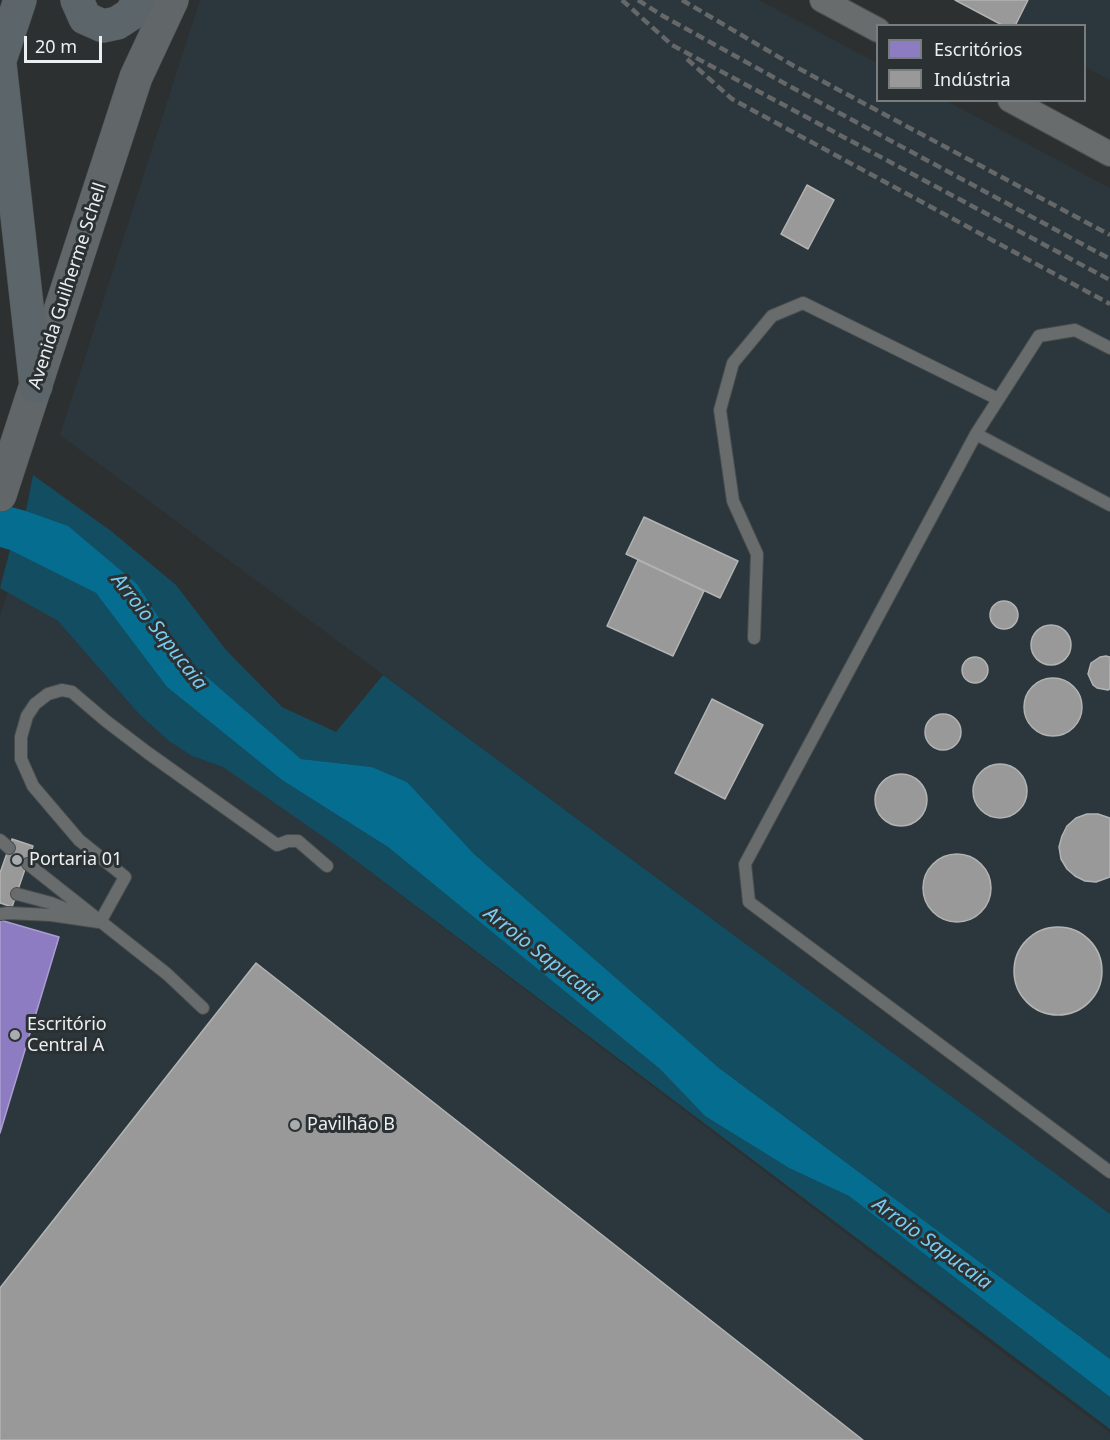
<!DOCTYPE html>
<meta charset="utf-8">
<style>
body{margin:0}
#map{position:relative;width:1110px;height:1440px;overflow:hidden;background:#2d3031;font-family:"Noto Sans",sans-serif}
canvas{display:block}
.legend{position:absolute;left:876px;top:24px;width:210px;height:78px;box-sizing:border-box;background:#2b3133;border:2px solid #787d7f;margin:0;padding:8px 10px;list-style:none;font-size:18px;color:#eceff1}
.legend li{display:flex;align-items:center;gap:12px;height:30px}
.legend b{width:30px;border:2px solid #787d7f}
.scale{position:absolute;left:24px;top:36px;width:78px;height:27px;box-sizing:border-box;border:3px solid #eceff1;border-top:0;padding-left:8px;font-size:18px;line-height:21px;white-space:nowrap;color:#eceff1;-webkit-text-stroke:4px #2b3133;paint-order:stroke}
</style>
<div id="map">
<canvas width="1110" height="1440"></canvas>
<ul class="legend">
<li><b style="height:16px;background:#8e7cc3"></b>Escritórios</li>
<li><b style="height:16px;background:#999"></b>Indústria</li>
</ul>
<div class="scale">20 m</div>
</div>
<script>
const g = document.querySelector('canvas').getContext('2d');
g.lineJoin = 'round';
function fillPath(path, color) { g.fillStyle = color; g.fill(path, 'evenodd'); }
const shape = rows => new Path2D(rows.map(r => 'M' + r).join(''));
function strokePath(path, color, width, dash) { g.strokeStyle = color; g.lineWidth = width; g.lineCap = dash ? 'butt' : 'round'; g.setLineDash(dash || []); g.stroke(path); }
function label(font, color, halo, rows, align = 'center') {
  g.font = font + ' "Noto Sans",sans-serif'; g.lineWidth = 6; g.setLineDash([]); g.textBaseline = 'middle'; g.strokeStyle = halo; g.fillStyle = color; for (const [text, x, y, turn = 0] of rows) {
    g.save(); g.translate(x, y); g.rotate((+turn || 0) * Math.PI / 180); g.textAlign = isNaN(turn) ? turn : align; if (halo) g.strokeText(text, 0, 0); g.fillText(text, 0, 0); g.restore();
  }
}
const built = shape([
 [200,0,759,0,877,63,878,100,947,101,1110,188,1110,1214,60,435],
 [955,0,1110,0,1110,80,1085,67,1084,26,1004,25],
 [8,591,58,621,139,714,169,741,192,756,223,767,335,845,974,1331,1110,1433,1110,1440,0,1440,0,616]
]);
const green = shape([
 [33,475,111,531,176,585,226,650,282,707,336,732,383,675,1110,1214,1110,1359,719,1068,474,854,407,782,372,767,301,759,184,657,137,584,68,527,26,511],
 [10,550,96,593,167,687,282,780,388,847,660,1069,705,1116,789,1168,849,1196,1110,1397,1110,1429,335,845,223,767,192,756,169,741,139,714,58,621,0,588]
]);
const water = shape([
 [0,504,26,511,68,526,137,584,184,657,301,759,372,767,407,782,474,854,719,1068,1110,1359,1110,1397,849,1196,789,1168,705,1116,660,1069,388,847,282,780,167,687,96,593,10,550,0,547]
]);
const offices = shape([
 [0,920,59,937,0,1133,0,920]
]);
const industry = shape([
 [955,0,1028,0,1015,26,1004,26,955,0],
 [807,185,834,200,808,249,781,234,807,185],
 [644,517,738,561,720,598,626,554,644,517],
 [638,560,704,591,673,656,607,626,638,560],
 '990 615a14 14 0 1 1 28 0a14 14 0 1 1-28 0Z',
 '1031 645a20 20 0 1 1 40 0a20 20 0 1 1-40 0Z',
 [1106,656,1110,657,1110,689,1108,690,1097,688,1093,685,1088,674,1091,663,1100,657,1106,656],
 '962 670a13 13 0 1 1 26 0a13 13 0 1 1-26 0Z',
 '1024 707a29 29 0 1 1 58 0a29 29 0 1 1-58 0Z',
 [712,699,763,725,725,799,675,773,712,699],
 '925 732a18 18 0 1 1 36 0a18 18 0 1 1-36 0Z',
 '973 791a27 27 0 1 1 54 0a27 27 0 1 1-54 0Z',
 '875 800a26 26 0 1 1 52 0a26 26 0 1 1-52 0Z',
 [1087,814,1098,814,1110,818,1110,877,1096,882,1085,881,1075,876,1067,869,1061,859,1059,847,1062,836,1067,826,1076,818,1087,814],
 [12,839,33,846,12,907,0,903,0,873,12,839],
 '923 888a34 34 0 1 1 68 0a34 34 0 1 1-68 0Z',
 '1014 971a44 44 0 1 1 88 0a44 44 0 1 1-88 0Z',
 [256,963,863,1440,0,1440,0,1288,256,963]
]);
const lane = shape([
 [1110,348,1075,330,1039,336,976,434,1110,505],
 [976,434,745,864,749,902,1110,1172],
 [754,638,757,554,733,501,720,410,733,363,772,316,803,303,998,399],
 [0,840,9,848],
 [28,864,167,974,203,1008],
 [17,894,51,903,79,914],
 [0,914,8,913,51,915,99,922],
 [100,922,125,877,79,840,33,786,21,759,21,737,27,716,35,704,48,694,62,690,72,692,106,721,148,753,277,845,288,841,298,841,327,866]
]);
const street = shape([
 [822,0,878,30],
 [1010,100,1110,154]
]);
const secondary = shape([
 [0,495,136,77,172,0]
]);
const highway = shape([
 [77,0,85,18,103,26,117,23,131,14,138,0],
 [0,60,20,0],
 [0,64,36,386]
]);
const rail = shape([
 [622,0,672,45,1110,280],
 [638,0,663,16,793,88,1110,259],
 [682,0,794,66,1110,235],
 [687,59,732,99,1110,304]
]);
const markers = [
 [17,860,6,"#a9acae"],
 [15,1035,6,"#a9acae"],
 [295,1125,6,"#a9acae"]
];
const streetNames = [
 ["Avenida Guilherme Schell",68,286,-72]
];
const poiNames = [
 ["Portaria 01",29,860],
 ["Escritório",27,1025],
 ["Central A",27,1046],
 ["Pavilhão B",307,1125]
];
const waterNames = [
 ["Arroio Sapucaia",159,632,52],
 ["Arroio Sapucaia",542,955,38],
 ["Arroio Sapucaia",932,1244,36]
];
fillPath(built, '#2b373c');
fillPath(green, '#134d62');
fillPath(water, '#056e90');
fillPath(offices, '#8e7cc3');
strokePath(offices, '#aa9ed1', 1.5);
fillPath(industry, '#999');
strokePath(industry, '#b2b3b3', 1.5);
strokePath(lane, '#494c4c', 14);
strokePath(street, '#494c4c', 26);
strokePath(secondary, '#494c4c', 34);
strokePath(highway, '#494c4c', 34);
strokePath(lane, '#686c6c', 12);
strokePath(street, '#686c6c', 24);
strokePath(secondary, '#616668', 33);
strokePath(highway, '#5c666a', 33);
strokePath(rail, '#656768', 4.5, [9, 4.5]);
for (const [x, y, r, color] of markers) { const dot = new Path2D(); dot.arc(x, y, r, 0, 2 * Math.PI); g.fillStyle = color; g.fill(dot); strokePath(dot, '#2b3133', 2); }
label('18px', '#eceff1', '#2b3133', streetNames);
label('18px', '#eceff1', '#2b3133', poiNames, 'left');
label('italic 20px', '#7acbf0', '#2b3133', waterNames);
</script>
